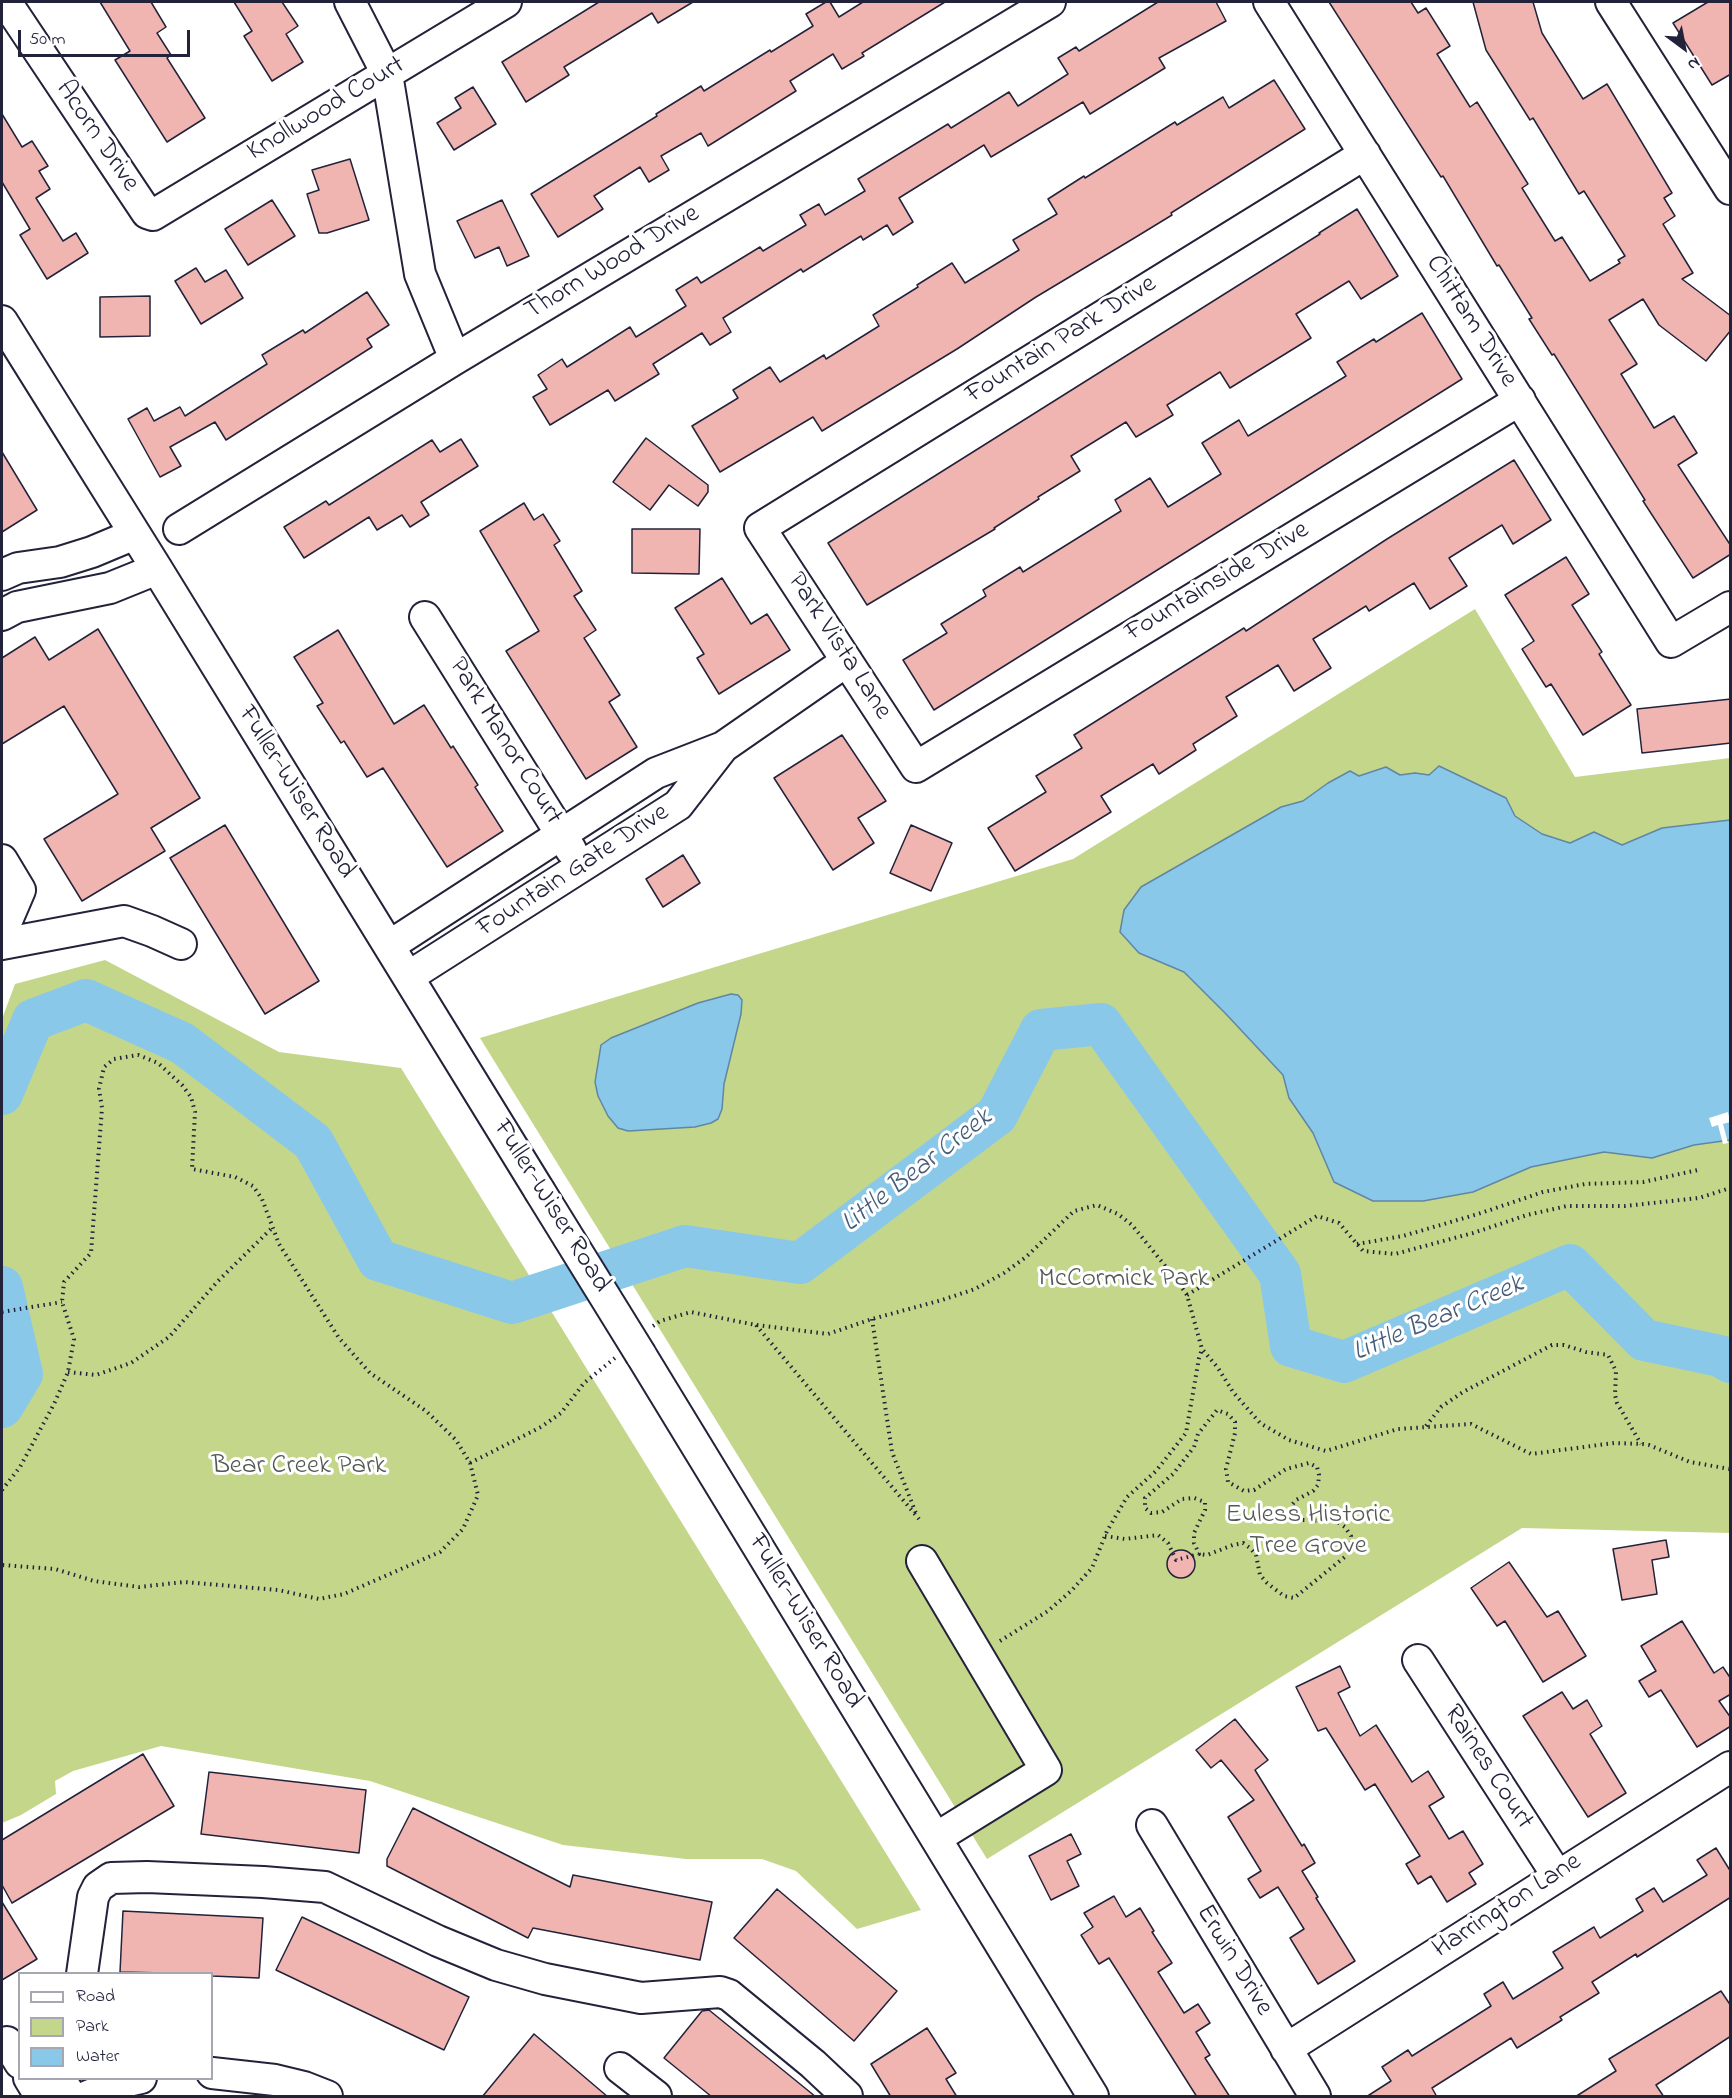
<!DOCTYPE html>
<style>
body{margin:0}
#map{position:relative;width:1732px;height:2098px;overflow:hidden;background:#fff;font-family:"Indie Flower",sans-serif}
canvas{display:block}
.frame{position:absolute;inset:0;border:3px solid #22223b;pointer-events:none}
.legend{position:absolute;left:18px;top:1972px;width:195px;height:108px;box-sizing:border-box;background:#fff;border:2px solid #a7a7b1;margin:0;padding:8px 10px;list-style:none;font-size:18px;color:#22223b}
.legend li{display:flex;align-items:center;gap:12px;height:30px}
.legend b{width:30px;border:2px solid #a7a7b1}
.north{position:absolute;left:1654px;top:18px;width:60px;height:60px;-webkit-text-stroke:4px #fff;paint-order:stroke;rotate:148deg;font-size:16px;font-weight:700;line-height:24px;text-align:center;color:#22223b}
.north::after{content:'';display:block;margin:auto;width:21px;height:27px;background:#22223b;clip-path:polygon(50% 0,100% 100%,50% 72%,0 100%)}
.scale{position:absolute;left:18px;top:30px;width:172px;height:27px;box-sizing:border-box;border:3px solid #22223b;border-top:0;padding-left:8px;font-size:18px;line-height:21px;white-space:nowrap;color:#22223b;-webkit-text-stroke:4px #fff;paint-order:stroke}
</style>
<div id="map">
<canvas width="1732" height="2098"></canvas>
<div class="frame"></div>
<ul class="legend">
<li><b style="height:8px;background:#fff"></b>Road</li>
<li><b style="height:16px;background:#c4d68a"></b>Park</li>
<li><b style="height:16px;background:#8ac8ea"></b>Water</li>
</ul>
<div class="north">N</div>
<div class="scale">50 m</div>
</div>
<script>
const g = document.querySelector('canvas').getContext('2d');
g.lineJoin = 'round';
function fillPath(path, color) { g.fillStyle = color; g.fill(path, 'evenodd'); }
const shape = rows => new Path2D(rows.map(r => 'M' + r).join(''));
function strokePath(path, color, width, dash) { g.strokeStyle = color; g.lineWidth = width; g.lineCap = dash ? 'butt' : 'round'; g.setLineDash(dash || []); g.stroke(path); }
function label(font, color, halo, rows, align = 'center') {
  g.font = font + ' "Indie Flower",sans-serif'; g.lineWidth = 6; g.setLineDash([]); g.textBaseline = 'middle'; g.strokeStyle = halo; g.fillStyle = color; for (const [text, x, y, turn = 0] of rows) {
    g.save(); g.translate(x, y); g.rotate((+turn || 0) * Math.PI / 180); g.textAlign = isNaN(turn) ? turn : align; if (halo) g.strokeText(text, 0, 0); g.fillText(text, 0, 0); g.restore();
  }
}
const green = shape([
 [1475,609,1575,777,1730,758,1730,1533,1522,1528,987,1859,480,1038,1073,859],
 [105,960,279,1052,401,1068,921,1910,857,1929,796,1871,762,1859,686,1859,563,1845,370,1781,161,1746,73,1771,55,1781,56,1794,21,1815,2,1823,2,1019,15,984]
]);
const water = shape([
 [1439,766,1506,798,1515,816,1542,834,1570,843,1594,832,1622,845,1662,828,1730,820,1730,1140,1694,1145,1652,1158,1604,1152,1531,1167,1473,1192,1423,1201,1373,1201,1334,1182,1313,1133,1289,1098,1283,1075,1226,1014,1184,972,1139,953,1120,932,1124,910,1141,887,1281,807,1303,801,1328,783,1350,771,1359,776,1386,767,1400,775,1415,773,1429,775,1439,766],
 [731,994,738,995,742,1000,741,1014,724,1084,722,1109,718,1119,711,1123,695,1127,628,1131,618,1128,608,1116,598,1096,595,1082,601,1045,611,1038,698,1003,731,994]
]);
const pier = shape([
 [1728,1112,1730,1122,1723,1124,1728,1143,1723,1144,1718,1125,1712,1127,1709,1118]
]);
const river = shape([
 [2,1094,33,1020,86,1000,182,1043,313,1142,378,1260,512,1303,685,1246,800,1263,997,1115,1041,1030,1101,1024,1280,1274,1291,1346,1344,1362,1570,1265,1644,1340,1720,1356,1730,1362],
 [2,1287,22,1374,2,1407]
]);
const building = shape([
 [100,2,151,2,166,27,157,33,171,55,167,58,205,118,167,142,115,60,130,51,100,2],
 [234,2,282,2,298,26,286,34,303,62,272,81,244,36,252,31,234,2],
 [599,2,693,2,658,23,652,13,564,67,569,75,526,102,502,62,599,2],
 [826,2,830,2,839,17,863,2,945,2,862,53,864,56,842,69,833,54,790,81,796,91,708,146,701,133,661,156,669,170,649,182,640,167,594,196,603,209,558,237,531,194,657,116,656,114,701,86,704,91,770,50,771,52,813,26,806,14,826,2],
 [1158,2,1216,2,1226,21,1159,58,1165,68,1090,114,1083,102,991,157,984,145,899,198,913,222,893,235,887,225,863,240,861,236,803,272,801,269,723,318,731,332,710,345,702,333,653,364,659,374,615,401,608,390,550,425,533,397,547,389,538,375,562,359,567,367,630,327,636,337,686,306,676,290,697,277,701,283,760,247,763,251,806,225,800,215,819,204,825,215,865,191,858,179,948,124,951,128,1009,92,1018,106,1068,74,1058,58,1076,47,1079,51,1158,2],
 [1329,2,1411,2,1418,13,1426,8,1450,46,1437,54,1470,107,1477,102,1528,184,1522,188,1555,241,1562,237,1590,281,1620,263,1618,260,1625,256,1584,191,1579,194,1533,118,1530,120,1486,50,1473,2,1533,2,1542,33,1583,99,1607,84,1672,193,1664,198,1675,216,1663,224,1693,273,1682,279,1731,316,1731,330,1706,361,1659,325,1643,299,1609,320,1637,364,1621,374,1654,428,1674,416,1697,453,1678,465,1731,546,1731,554,1693,578,1643,501,1645,500,1554,354,1552,355,1529,319,1532,318,1499,265,1497,266,1443,176,1441,177,1329,2],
 [1708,2,1731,2,1731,74,1712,85,1673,23,1708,2],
 [1274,80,1305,129,1171,213,1172,215,1136,237,1036,297,957,349,822,431,813,417,720,472,692,426,738,398,733,390,770,367,780,382,824,355,826,359,879,326,873,315,918,287,917,285,952,263,965,283,1019,250,1013,240,1057,214,1048,199,1084,176,1085,178,1175,122,1177,125,1223,97,1229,108,1274,80],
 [473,87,496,124,454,150,437,123,461,108,455,98,473,87],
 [2,114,22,147,32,141,48,166,39,171,50,189,36,198,63,241,76,233,88,253,47,279,20,235,30,229,2,182,2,114],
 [350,159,369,220,327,233,319,233,307,194,319,190,312,170,350,159],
 [272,200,295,236,248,265,225,229,272,200],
 [502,200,529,256,507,266,499,247,475,258,457,221,502,200],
 [1357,209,1398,276,1361,299,1349,281,1296,314,1311,338,1230,388,1220,372,1167,405,1173,415,1136,437,1126,422,1071,456,1080,471,1038,497,1039,499,994,528,995,529,867,605,828,543,1320,234,1319,233,1357,209],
 [196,268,205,282,226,270,243,298,201,324,175,281,196,268],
 [367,292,389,325,367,339,372,347,226,440,215,422,170,447,181,466,160,477,128,419,147,408,154,421,180,407,185,416,267,364,262,355,303,330,305,333,367,292],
 [150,296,150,336,100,337,100,297,150,296],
 [1422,313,1462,379,934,710,903,660,947,633,941,624,986,596,983,590,1020,567,1023,572,1121,511,1115,500,1150,478,1168,507,1221,474,1202,443,1239,420,1248,436,1346,376,1337,362,1374,339,1376,342,1422,313],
 [646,438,708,485,708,492,698,506,669,485,650,510,613,482,646,438],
 [461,439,478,466,421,502,429,515,410,527,402,515,377,530,369,517,304,558,284,527,326,501,329,505,432,440,440,452,461,439],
 [2,452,37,510,2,532,2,452],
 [1514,460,1551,520,1513,544,1502,525,1449,558,1467,586,1430,609,1414,583,1369,611,1366,606,1313,639,1331,668,1294,691,1278,665,1226,697,1237,716,1193,744,1196,750,1159,774,1153,764,1101,796,1111,812,1015,871,988,828,1046,792,1036,776,1082,748,1074,735,1244,628,1246,631,1387,539,1514,460],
 [524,503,534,520,543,514,560,541,554,545,582,591,574,596,596,630,584,638,620,695,609,702,637,747,586,779,506,651,539,631,480,531,524,503],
 [632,529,700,529,699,574,632,573,632,529],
 [1566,557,1589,594,1572,605,1602,652,1599,654,1631,705,1583,735,1551,684,1546,687,1522,649,1534,641,1505,595,1566,557],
 [722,578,751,624,767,614,790,650,719,694,697,658,704,654,675,608,722,578],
 [98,629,200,798,151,828,165,851,82,901,44,839,118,794,64,706,2,744,2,658,35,637,49,660,98,629],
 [338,630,394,724,424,705,451,748,453,746,478,785,475,787,503,831,447,867,383,768,367,777,344,741,341,743,317,706,323,703,294,657,338,630],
 [1731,699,1731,743,1642,753,1637,709,1731,699],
 [842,735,886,801,858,818,874,843,833,870,774,778,842,735],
 [225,825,319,981,265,1014,170,858,225,825],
 [911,825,952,843,931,891,890,873,911,825],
 [683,855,700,883,663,907,646,879,683,855],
 [1666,1540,1669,1557,1652,1560,1657,1594,1622,1600,1613,1549,1666,1540],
 '1167 1564a14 14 0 1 1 28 0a14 14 0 1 1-28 0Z',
 [1509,1562,1547,1617,1558,1611,1586,1656,1543,1682,1505,1621,1497,1626,1471,1588,1509,1562],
 [1682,1621,1714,1673,1723,1667,1731,1679,1731,1694,1719,1701,1731,1718,1731,1726,1697,1747,1661,1690,1649,1697,1639,1681,1656,1671,1641,1646,1682,1621],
 [1340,1666,1350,1687,1338,1693,1360,1736,1376,1725,1412,1782,1428,1771,1444,1797,1429,1806,1449,1839,1463,1831,1483,1864,1469,1873,1476,1884,1447,1902,1431,1876,1418,1884,1406,1864,1420,1856,1375,1784,1365,1790,1326,1728,1318,1731,1296,1687,1340,1666],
 [1562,1692,1573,1709,1587,1700,1602,1726,1590,1734,1626,1793,1588,1817,1523,1716,1562,1692],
 [1235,1719,1268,1760,1255,1770,1302,1846,1304,1844,1315,1863,1302,1871,1318,1897,1316,1898,1355,1961,1318,1984,1290,1938,1304,1929,1278,1887,1260,1898,1248,1879,1261,1871,1228,1817,1254,1800,1221,1760,1211,1768,1196,1750,1235,1719],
 [143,1754,174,1806,12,1903,2,1885,2,1840,143,1754],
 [209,1772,366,1790,359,1853,201,1834,209,1772],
 [413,1808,570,1887,573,1875,712,1902,700,1960,533,1928,528,1938,387,1866,387,1859,413,1808],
 [1071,1834,1081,1854,1067,1861,1079,1886,1051,1900,1029,1856,1071,1834],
 [1716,1848,1731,1872,1731,1897,1637,1957,1636,1954,1592,1982,1599,1993,1560,2017,1562,2020,1517,2048,1511,2038,1432,2088,1437,2097,1366,2097,1391,2081,1382,2067,1408,2050,1412,2056,1491,2006,1484,1994,1503,1982,1513,1999,1563,1968,1553,1952,1594,1927,1600,1938,1643,1911,1636,1899,1654,1888,1663,1902,1707,1875,1697,1860,1716,1848],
 [777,1889,897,1991,854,2041,734,1938,777,1889],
 [1114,1896,1126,1917,1140,1908,1154,1931,1152,1932,1172,1963,1158,1972,1184,2013,1198,2004,1210,2023,1196,2032,1210,2055,1205,2058,1230,2097,1197,2097,1109,1958,1099,1964,1081,1935,1093,1927,1084,1913,1114,1896],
 [2,1902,37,1959,2,1980,2,1902],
 [123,1911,263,1918,259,1978,212,1976,212,1974,120,1972,123,1911],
 [302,1917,469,1997,444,2050,276,1970,302,1917],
 [1721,1991,1731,2006,1731,2036,1656,2085,1664,2097,1575,2097,1616,2071,1609,2059,1721,1991],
 [709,2010,816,2097,712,2097,664,2058,702,2011,709,2010],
 [927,2028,956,2073,946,2079,957,2097,891,2097,871,2064,927,2028],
 [534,2034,608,2097,482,2097,534,2034]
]);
const path = shape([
 [1357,1244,1403,1236,1478,1214,1543,1192,1585,1184,1643,1182,1698,1170],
 [1187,1295,1317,1216,1339,1223,1363,1251,1395,1254,1473,1233,1527,1215,1567,1206,1625,1206,1699,1198,1730,1188],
 [2,1312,62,1302],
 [872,1319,892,1452,917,1516],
 [756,1325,919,1519],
 [653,1326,660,1321,691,1312,756,1325,828,1334,872,1319,942,1300,975,1289,1004,1273,1026,1257,1074,1211,1097,1205,1118,1214,1132,1225,1175,1278,1187,1295,1202,1349,1218,1368,1233,1392,1260,1423,1289,1440,1326,1451,1398,1429,1471,1424,1531,1454,1614,1443,1642,1444,1649,1445,1690,1462,1730,1469],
 [68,1372,96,1375,131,1363,169,1337,218,1281,273,1227],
 [1426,1426,1441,1407,1463,1392,1552,1345,1564,1345,1586,1352,1608,1355,1616,1371,1615,1395,1617,1403,1641,1444],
 [470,1463,541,1427,561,1413,584,1383,615,1358],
 [2,1490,20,1467,54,1404,68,1372,74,1339,62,1302,64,1282,91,1253,102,1108,99,1089,104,1067,114,1059,138,1055,158,1063,182,1085,191,1097,195,1112,192,1169,235,1177,253,1186,262,1199,279,1244,339,1338,370,1373,426,1411,456,1440,470,1463,478,1495,463,1529,440,1552,344,1594,319,1599,278,1590,184,1582,139,1587,94,1581,55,1569,2,1565],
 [1105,1536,1125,1539,1158,1535,1168,1543,1176,1560,1199,1554,1194,1543,1194,1533,1205,1510,1205,1502,1194,1498,1182,1499,1162,1512,1151,1513,1145,1508,1145,1498,1173,1474,1194,1447,1198,1434,1217,1410,1228,1414,1235,1422,1235,1433,1226,1469,1228,1482,1244,1491,1254,1490,1286,1469,1309,1463,1317,1467,1319,1475,1318,1485,1313,1491,1296,1500,1291,1506,1294,1513,1300,1520,1336,1521,1345,1527,1351,1536,1351,1546,1346,1556,1294,1598,1284,1596,1267,1583,1260,1575,1256,1555,1250,1548,1243,1543,1233,1545,1207,1555,1199,1554],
 [1000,1641,1048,1611,1071,1591,1092,1568,1107,1531,1127,1497,1156,1471,1186,1433,1199,1358,1202,1349]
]);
const minor = shape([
 [6,2,147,213,153,215,506,2],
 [350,2,387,74,420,274,455,359],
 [1269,2,1671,642,1730,607],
 [1611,2,1730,189],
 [1365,154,760,528,916,767,1520,400],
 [2,321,157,569,539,1190],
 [179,529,455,359,1050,2],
 [2,575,18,568,60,562,92,552,135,534],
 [2,615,17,607,110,588,157,569],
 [425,617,571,850],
 [2,860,20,890,2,932],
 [2,944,124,921,152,931,181,944],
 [389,946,656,773,723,747,847,661],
 [408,977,678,805,723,747],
 [641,1355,1093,2096],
 [922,1561,1046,1770,936,1838],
 [1418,1660,1557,1875],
 [1152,1825,1315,2096],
 [82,1974,93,1897,98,1887,111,1878,147,1877,263,1882,325,1887,438,1941,496,1965,545,1979,641,1998,720,1992,729,1995,813,2064,847,2096],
 [7,2042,20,2063],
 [1286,2049,1730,1767],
 [620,2068,656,2096],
 [212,2073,275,2080,304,2087,327,2096],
 [29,2078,40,2096],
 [59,2078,71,2096],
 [88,2096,123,2082,141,2078]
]);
const minorBridge = shape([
 [539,1190,641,1355]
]);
const streetNames = [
 ["Knollwood Court",327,110,-31],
 ["Acorn Drive",96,137,56],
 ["Thorn Wood Drive",613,264,-31],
 ["Chittam Drive",1470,322,58],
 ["Fountain Park Drive",1062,341,-32],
 ["Fountainside Drive",1218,583,-31],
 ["Park Vista Lane",838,647,57],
 ["Park Manor Court",504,742,58],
 ["Fuller-Wiser Road",295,793,58],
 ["Fountain Gate Drive",574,872,-33],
 ["Fuller-Wiser Road",550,1207,58],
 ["Fuller-Wiser Road",804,1622,59],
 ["Raines Court",1487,1768,57],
 ["Harrington Lane",1508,1907,-33],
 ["Erwin Drive",1233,1961,59]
];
const parkNames = [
 ["McCormick Park",1124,1281],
 ["Bear Creek Park",299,1468],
 ["Euless Historic",1308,1517],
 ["Tree Grove",1308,1548]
];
const waterNames = [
 ["Little Bear Creek",918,1172,-38],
 ["Little Bear Creek",1439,1320,-23]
];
fillPath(green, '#c4d68a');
fillPath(water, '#8ac8ea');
strokePath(water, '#6086a4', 1.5);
fillPath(pier, '#fff');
strokePath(river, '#8ac8ea', 42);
fillPath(building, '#f1b5b1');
strokePath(building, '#22223b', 1.5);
strokePath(minor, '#22223b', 34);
strokePath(path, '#22223b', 4, [1.5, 4.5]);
strokePath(minor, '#fff', 30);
strokePath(minorBridge, '#22223b', 34, []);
strokePath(minorBridge, '#fff', 30);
label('27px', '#22223b', '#fff', streetNames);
label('27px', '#535853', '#fff', parkNames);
label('italic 28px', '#465c78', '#fff', waterNames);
</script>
